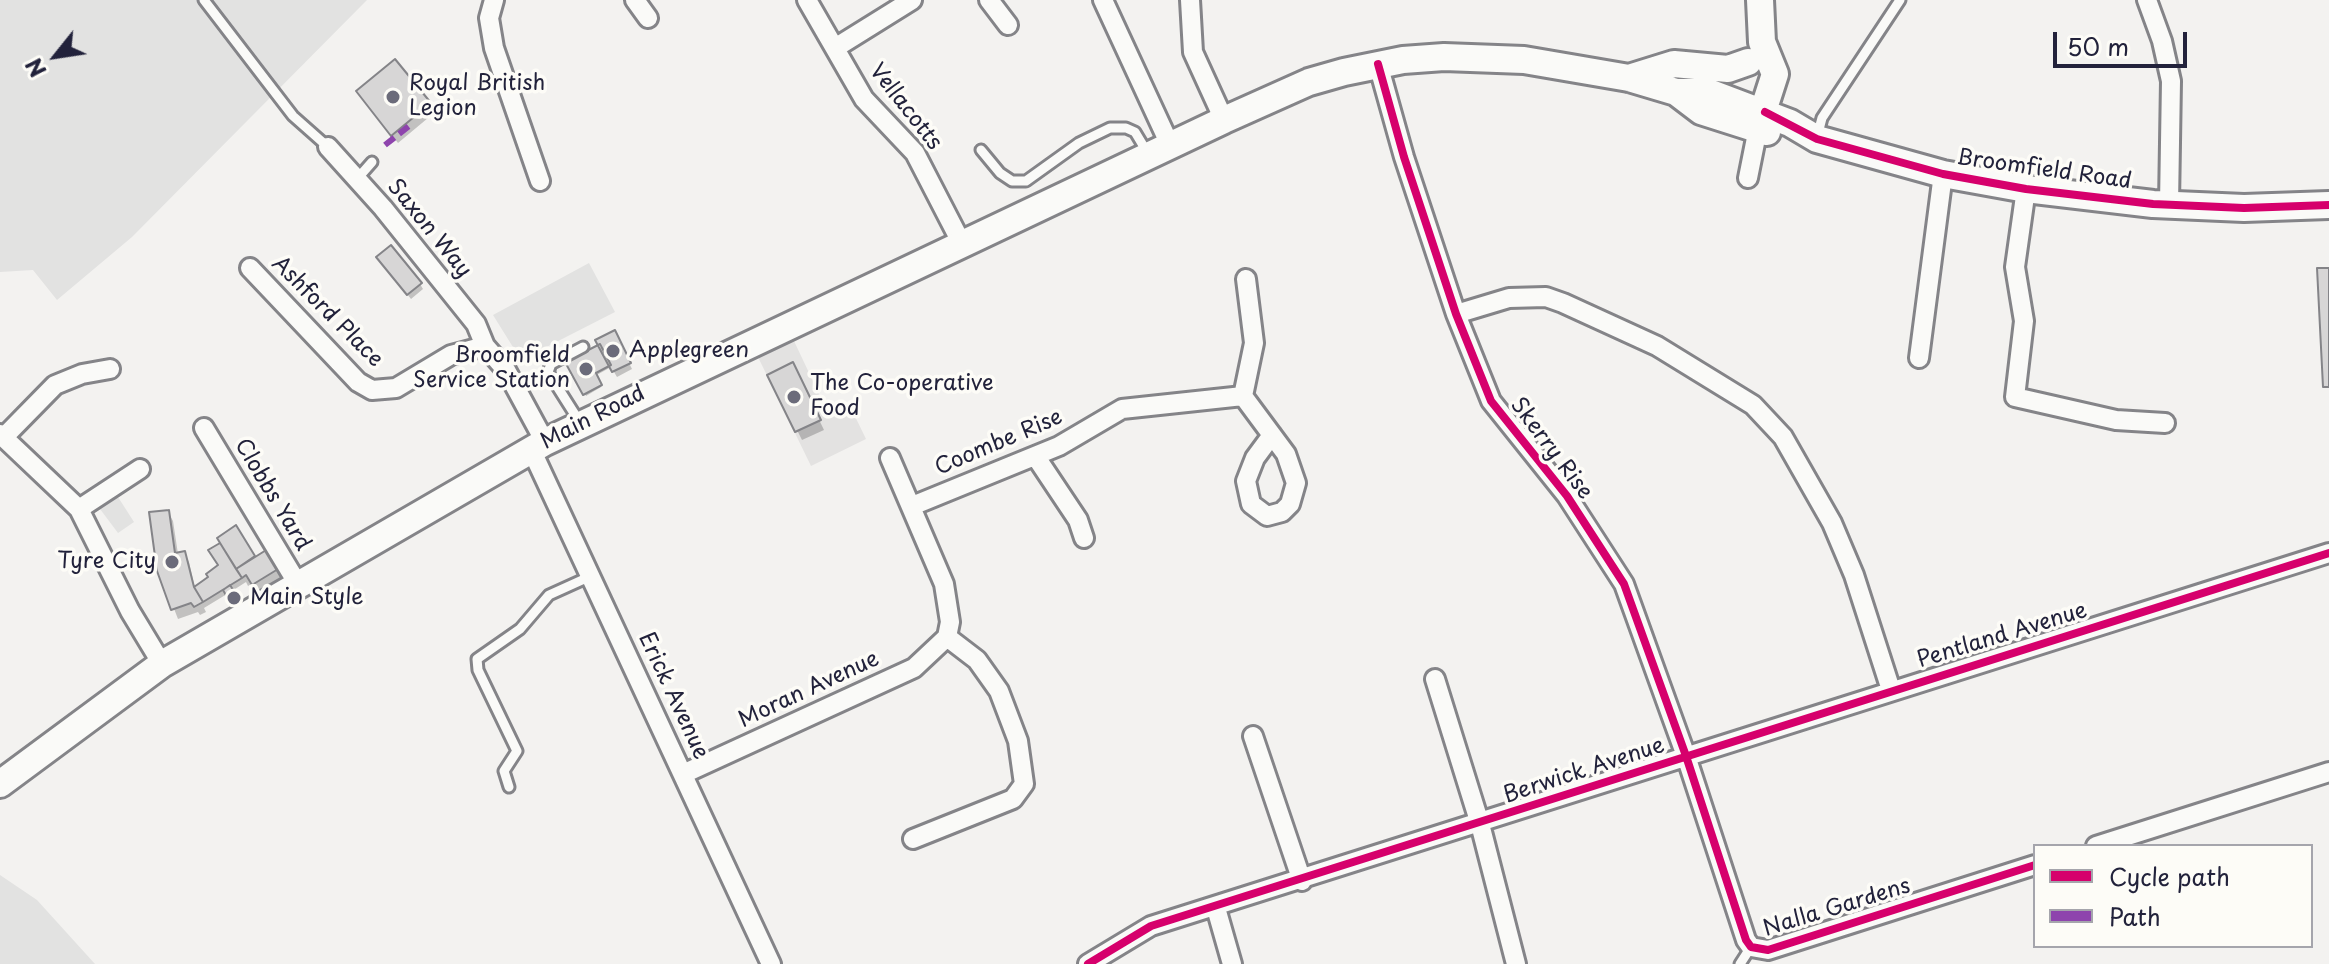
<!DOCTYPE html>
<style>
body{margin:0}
#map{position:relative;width:2329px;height:964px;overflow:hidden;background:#f3f2f0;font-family:"Playpen Sans",sans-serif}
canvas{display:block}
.legend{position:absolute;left:2033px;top:844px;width:280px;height:104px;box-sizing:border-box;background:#fdfcf7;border:2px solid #a5a5ac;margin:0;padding:10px 14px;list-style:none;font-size:24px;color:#22223b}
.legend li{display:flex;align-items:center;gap:16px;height:40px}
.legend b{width:40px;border:2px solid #a5a5ac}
.north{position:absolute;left:16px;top:16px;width:80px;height:80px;-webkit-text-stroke:6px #fdfcf7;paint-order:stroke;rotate:240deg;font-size:22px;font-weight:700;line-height:32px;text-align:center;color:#22223b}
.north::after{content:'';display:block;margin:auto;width:28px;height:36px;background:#22223b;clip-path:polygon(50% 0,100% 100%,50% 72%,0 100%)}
.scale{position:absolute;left:2053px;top:32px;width:134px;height:36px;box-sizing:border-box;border:4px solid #22223b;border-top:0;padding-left:10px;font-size:24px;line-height:28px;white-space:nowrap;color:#22223b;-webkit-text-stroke:6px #fdfcf7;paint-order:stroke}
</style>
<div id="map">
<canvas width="2329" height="964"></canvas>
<ul class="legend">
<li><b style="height:10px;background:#d6006c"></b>Cycle path</li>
<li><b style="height:10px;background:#8e44ad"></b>Path</li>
</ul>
<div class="north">N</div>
<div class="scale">50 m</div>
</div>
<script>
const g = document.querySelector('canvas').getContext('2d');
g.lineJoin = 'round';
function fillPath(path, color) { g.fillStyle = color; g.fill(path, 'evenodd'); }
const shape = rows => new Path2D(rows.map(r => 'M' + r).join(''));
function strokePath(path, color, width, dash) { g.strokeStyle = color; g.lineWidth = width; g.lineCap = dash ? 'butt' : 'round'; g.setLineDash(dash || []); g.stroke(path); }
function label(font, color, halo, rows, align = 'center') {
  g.font = font + ' "Playpen Sans",sans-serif'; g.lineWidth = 7; g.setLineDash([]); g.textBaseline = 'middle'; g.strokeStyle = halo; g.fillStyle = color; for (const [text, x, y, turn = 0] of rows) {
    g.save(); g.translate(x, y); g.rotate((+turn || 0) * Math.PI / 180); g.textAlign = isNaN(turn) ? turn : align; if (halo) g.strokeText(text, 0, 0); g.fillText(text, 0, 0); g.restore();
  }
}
const built = shape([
 [794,341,829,415,850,406,866,439,811,466,758,357]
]);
const green = shape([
 [0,0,367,0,132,237,57,300,33,270,0,272],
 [589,263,615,312,521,360,493,315],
 [118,497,134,522,118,533,100,509],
 [0,875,37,900,95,964,0,964]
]);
const shadow = shape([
 [358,92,429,104,434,113,398,143],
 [382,263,420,284,423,289,411,299],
 [617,339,632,369,617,377,611,367,595,376,601,387,586,396,568,363],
 [797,374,824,430,802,440,770,376],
 [168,512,173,521,178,554,184,553,189,562,195,588,211,578,220,566,211,551,235,528,255,559,270,549,286,576,259,593,253,583,248,586,246,582,232,591,238,602,234,605,227,594,204,608,206,612,200,615,198,612,178,619,159,570]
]);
const building = shape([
 [395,59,431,103,391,136,356,91,395,59],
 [391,245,422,283,407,295,376,257,391,245],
 [2317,268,2329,268,2329,387,2323,387,2317,268],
 [615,330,631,363,612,372,595,340,615,330],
 [600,344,611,365,596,373,602,385,583,395,565,362,600,344],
 [793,362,821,420,795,432,767,375,793,362],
 [169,510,175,553,185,551,194,587,203,602,194,607,191,603,171,610,157,571,149,512,169,510],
 [236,525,255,556,236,569,217,538,236,525],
 [220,543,242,578,203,602,194,587,208,577,206,574,218,565,208,550,220,543],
 [271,547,283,566,252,585,246,575,242,578,236,569,271,547],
 [230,585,239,599,231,604,223,590,230,585]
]);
const lane = shape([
 [204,0,293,116,328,147],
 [1817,137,1822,118,1900,0],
 [981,150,1000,173,1012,181,1026,181,1079,143,1110,128,1126,128,1135,132,1147,152],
 [357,179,372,162],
 [579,421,548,372,551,364,583,347],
 [509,787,504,771,517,751,478,670,477,659,520,629,549,595,591,576],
 [1740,964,1751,947]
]);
const street = shape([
 [494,0,489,18,494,48,540,181],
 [635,0,648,18],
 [807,0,864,99,915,153,962,244],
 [989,0,1008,25],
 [1103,0,1170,145],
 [1190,0,1193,52,1224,120],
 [2147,0,2162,41,2171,81,2169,204],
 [835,48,912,0],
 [1378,64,1404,157,1456,314,1491,401,1567,496,1624,584,1686,756,1746,940,1751,947,1768,950,2035,865],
 [328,147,383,208,476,324,485,346],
 [1748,178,1758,128],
 [2026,189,2015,267,2024,321,2015,397,2116,420,2165,423],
 [250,268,358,382,372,390,396,388,451,355,485,346,506,370,545,442],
 [1456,314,1509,298,1546,297,1563,303,1657,346,1753,405,1783,437,1832,523,1854,575,1891,690],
 [1919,358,1943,174],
 [1243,396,1286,454,1296,483,1290,504,1282,512,1267,516,1251,504,1246,481,1255,458,1272,435],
 [204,428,299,586],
 [0,434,79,509,130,611,162,664],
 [4,437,55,385,82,374,110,369],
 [531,449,771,964],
 [1036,457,1078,520,1084,538],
 [912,506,1059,446,1122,409,1243,396,1254,343,1246,279],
 [79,509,140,469],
 [1435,679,1480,824,1516,964],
 [1253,736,1302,881],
 [683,774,914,668,947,637,950,622,944,584,890,458],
 [913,839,1013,799,1024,784,1018,741,999,691,977,660,947,637],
 [2096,846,2329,772],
 [1216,908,1232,964],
 [1088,964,1151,926,2329,553]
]);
const secondary = shape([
 [1629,78,1674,64,1728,69,1748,62],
 [1676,92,1701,111,1767,132],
 [1758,127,1775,74,1762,42,1760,0],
 [0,784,162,664,545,442,1224,120,1309,82,1344,72,1403,60,1444,57,1524,60,1629,78,1676,92,1708,92,1790,123,1817,139,1943,174,2026,189,2153,204,2244,208,2329,205]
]);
const quiet = shape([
 [385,145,409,126,407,123]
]);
const cycleway = shape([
 [1378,64,1404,157,1456,314,1491,401,1567,496,1624,584,1686,756,1746,940,1751,947,1768,950,2035,865],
 [1765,112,1817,139,1943,174,2026,189,2153,204,2244,208,2329,205],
 [1088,964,1151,926,2329,553]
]);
const markers = [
 [393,97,8,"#6b6b7a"],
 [613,351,8,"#6b6b7a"],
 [586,369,8,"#6b6b7a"],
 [794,397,8,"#6b6b7a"],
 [172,562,8,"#6b6b7a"],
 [234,598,8,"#6b6b7a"]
];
const poiNames = [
 ["Royal British",409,84],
 ["Legion",409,109],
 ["Applegreen",629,351],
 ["Broomfield",570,356,"right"],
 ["Service Station",570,381,"right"],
 ["The Co-operative",810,384],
 ["Food",810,409],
 ["Tyre City",156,562,"right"],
 ["Main Style",250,598]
];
const streetNames = [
 ["Vellacotts",905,107,52],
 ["Broomfield Road",2044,170,8],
 ["Saxon Way",429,229,51],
 ["Ashford Place",327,312,45],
 ["Main Road",593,418,-27],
 ["Coombe Rise",999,443,-23],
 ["Skerry Rise",1551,449,53],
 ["Clobbs Yard",272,495,59],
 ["Pentland Avenue",2002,636,-17],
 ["Moran Avenue",809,690,-25],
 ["Erick Avenue",673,696,65],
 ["Berwick Avenue",1584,771,-18],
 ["Nalla Gardens",1837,908,-17]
];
fillPath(built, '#e3e2e1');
fillPath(green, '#e2e2e1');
fillPath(shadow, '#0003');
fillPath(building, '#d7d6d6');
strokePath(building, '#848488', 2);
strokePath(lane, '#848488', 15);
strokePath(street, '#848488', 24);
strokePath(secondary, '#848488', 32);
strokePath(lane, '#fafaf8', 9);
strokePath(street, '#fafaf8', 18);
strokePath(secondary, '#fafaf8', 26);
strokePath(quiet, '#8e44ad', 6, [12, 6]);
strokePath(cycleway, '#d6006c', 8);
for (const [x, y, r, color] of markers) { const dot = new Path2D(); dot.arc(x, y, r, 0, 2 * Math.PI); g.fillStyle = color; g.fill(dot); strokePath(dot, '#fdfcf7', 3); }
label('22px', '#22223b', '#fdfcf7', poiNames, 'left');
label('22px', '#22223b', '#fdfcf7', streetNames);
</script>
